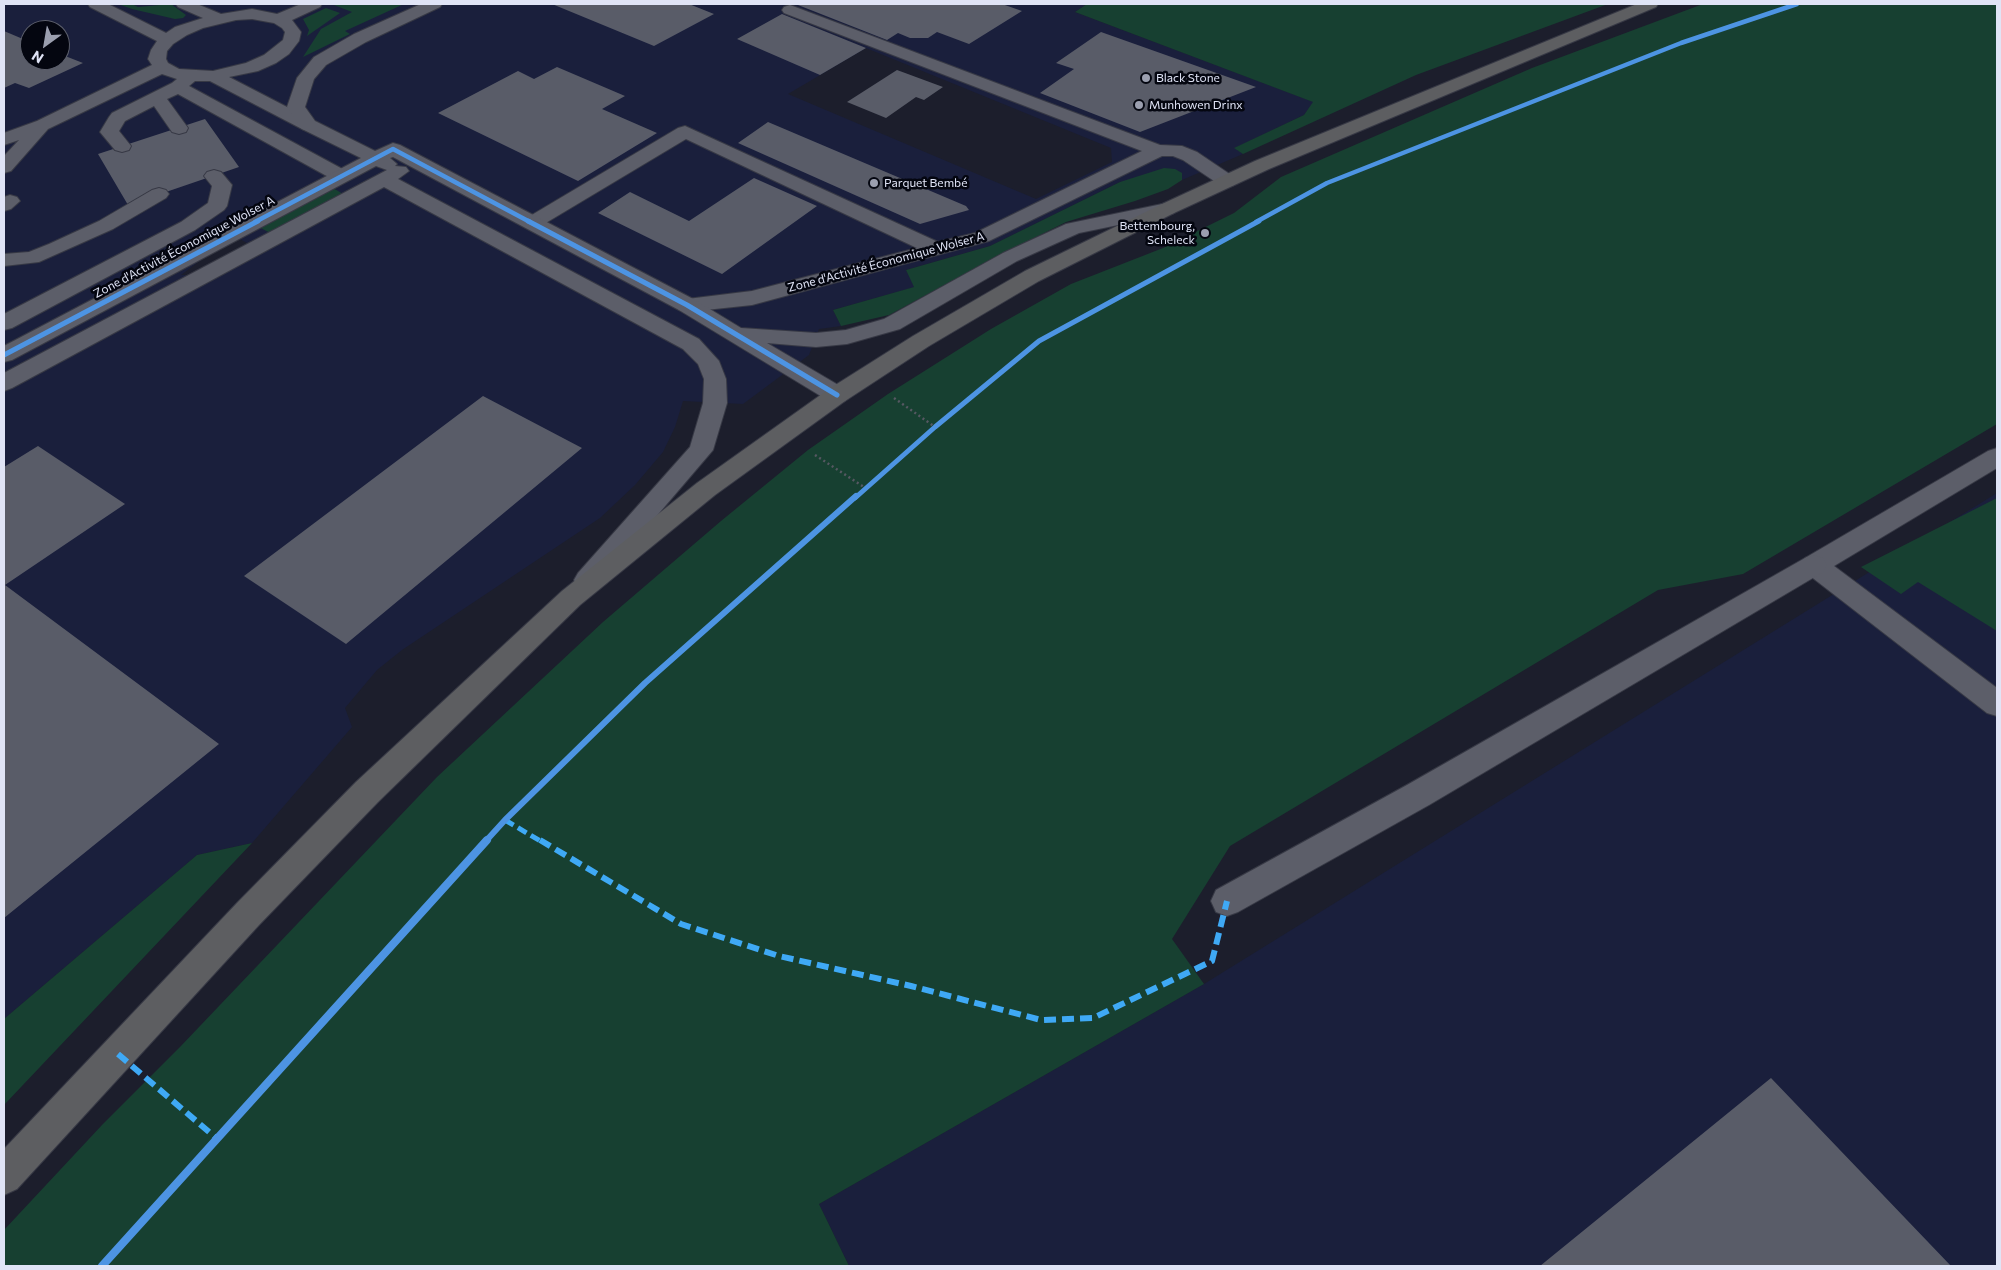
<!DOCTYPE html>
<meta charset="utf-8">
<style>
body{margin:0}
#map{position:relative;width:2001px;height:1270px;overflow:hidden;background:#1c1e2c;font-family:Commissioner,sans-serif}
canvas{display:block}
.frame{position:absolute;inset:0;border:5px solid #e0e4f6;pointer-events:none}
.north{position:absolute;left:20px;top:20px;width:50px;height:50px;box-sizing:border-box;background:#040610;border:1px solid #5c5f6c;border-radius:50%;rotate:212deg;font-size:14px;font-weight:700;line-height:20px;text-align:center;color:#e0e4f6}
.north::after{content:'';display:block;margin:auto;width:18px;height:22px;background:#9b9faf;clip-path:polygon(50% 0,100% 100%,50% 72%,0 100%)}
</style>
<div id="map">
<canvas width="2001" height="1270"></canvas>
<div class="frame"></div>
<div class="north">N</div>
</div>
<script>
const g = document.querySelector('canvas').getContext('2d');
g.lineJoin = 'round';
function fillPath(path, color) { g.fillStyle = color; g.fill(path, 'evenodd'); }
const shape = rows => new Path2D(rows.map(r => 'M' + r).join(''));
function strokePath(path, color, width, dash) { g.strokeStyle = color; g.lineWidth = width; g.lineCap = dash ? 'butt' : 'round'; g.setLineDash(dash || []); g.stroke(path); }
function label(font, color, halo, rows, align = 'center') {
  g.font = font + ' Commissioner,sans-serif'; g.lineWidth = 5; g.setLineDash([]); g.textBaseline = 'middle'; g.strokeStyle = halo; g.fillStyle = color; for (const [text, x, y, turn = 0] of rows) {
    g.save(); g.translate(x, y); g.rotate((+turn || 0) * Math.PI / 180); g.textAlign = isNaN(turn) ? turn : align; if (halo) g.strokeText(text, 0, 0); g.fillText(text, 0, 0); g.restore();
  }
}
const built = shape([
 [4,4,1087,4,1075,12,1314,102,1304,115,1235,148,1243,154,1182,180,1182,173,1120,182,990,246,906,270,915,287,833,310,841,326,819,329,809,355,743,404,683,401,675,427,663,452,635,485,600,518,402,650,377,670,345,708,352,727,252,843,197,855,4,1019],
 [30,30,60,30,60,60,30,60],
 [866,48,1111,148,1112,162,1036,199,788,94],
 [238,238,249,244,189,275,181,275,210,253],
 [1997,493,1997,1266,849,1266,819,1204,1204,984]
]);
const green = shape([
 [118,4,132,4,138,7,171,4,186,15,183,18,175,19,132,9],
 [336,4,404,4,345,31,350,34,303,57,321,29,352,12,334,5],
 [1087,4,1608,4,1416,75,1243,154,1234,148,1304,115,1313,102,1075,12],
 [1703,4,1997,4,1997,424,1743,574,1658,590,1230,846,1172,939,1204,984,819,1204,849,1266,4,1266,4,1230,102,1125,180,1047,437,777,603,622,721,521,808,450,888,394,991,329,1071,284,1163,248,1234,213,1281,177,1532,68],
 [326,8,340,13,307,36,309,30,303,19],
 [1164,168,1175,169,1182,173,1182,180,1168,189,1135,201,1066,222,1004,253,889,315,841,326,833,310,914,287,906,270,990,246,1120,182],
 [333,188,343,194,270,233,259,227],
 [1997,498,1997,631,1918,582,1901,594,1861,567],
 [252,843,4,1105,4,1019,197,855]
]);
const building = shape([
 [552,4,689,4,714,14,654,46],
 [801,4,1002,4,1022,11,969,44,937,32,928,38,910,38,898,33,887,40,798,5],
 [782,14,866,48,820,75,737,39],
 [4,31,30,42,30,60,60,60,60,54,83,63,29,88,15,83,4,88],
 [1101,32,1256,87,1140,132,1040,93,1074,69,1056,63],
 [557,67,625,96,602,109,657,133,578,181,438,113,518,71,534,79],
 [897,70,943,87,924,100,916,97,886,118,847,102],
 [205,119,239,167,128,205,98,154],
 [768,122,966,206,969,210,920,224,738,143],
 [754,178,817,206,722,274,598,213,630,192,689,221],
 [483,396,582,448,346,644,244,576],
 [38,446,125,504,5,585,219,744,4,918,4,467],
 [1771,1078,1951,1266,1540,1266]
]);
const path = shape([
 [894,398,935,427],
 [815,455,867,489]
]);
const lane = shape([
 [88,4,108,4,166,33,175,27,203,18,178,7,176,4,197,4,221,14,252,9,277,14,301,4,322,4,320,7,292,20,301,32,299,41,289,54,276,63,258,71,229,77,314,121,317,125,314,129,308,131,302,129,210,81,195,81,189,86,348,172,351,176,348,180,341,182,334,180,178,94,167,99,188,128,186,132,179,134,172,132,154,106,125,121,119,131,131,146,129,150,122,152,115,150,100,132,109,117,112,113,172,83,177,79,162,74,48,129,11,171,4,173,4,156,19,140,4,145,4,133,37,121,152,65,148,59,151,50,157,41,90,7,88,4],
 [252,19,274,23,282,28,285,32,283,40,264,55,246,63,213,71,179,69,168,63,166,59,167,51,173,44,187,35,203,28,236,20,252,19],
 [790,5,1160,145,1182,146,1197,152,1234,177,1237,181,1234,185,1227,187,1220,185,1183,160,1173,156,1162,156,989,241,752,305,687,312,679,310,676,305,679,300,752,291,917,248,686,139,539,227,532,229,525,227,522,223,525,219,678,128,685,126,938,242,975,233,1142,151,784,13,782,10,784,7,790,5],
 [214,170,221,172,232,185,227,206,224,210,195,230,12,328,4,330,4,314,181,222,208,203,212,186,204,176,207,172,214,170],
 [159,188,166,190,169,194,166,198,113,229,39,262,4,266,4,254,29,252,49,244,99,221,152,190,159,188],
 [10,195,17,197,20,201,11,209,4,211,4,197,10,195],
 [1997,448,1997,468,1834,566,1997,688,1997,716,1987,713,1805,572,1801,565,1805,558,1988,451,1997,448]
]);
const street = shape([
 [421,4,442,4,440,7,366,42,326,65,314,79,305,107,315,121,375,151,393,143,400,145,695,300,741,328,816,333,846,330,884,319,1003,253,1066,224,1167,203,1174,205,1177,209,1174,213,1167,215,1079,233,1017,261,900,329,847,344,816,347,767,343,845,389,849,395,845,401,837,403,829,401,679,310,393,157,390,158,397,164,395,166,406,167,409,171,398,179,699,339,719,361,726,379,727,403,713,450,596,587,587,590,578,587,574,580,578,573,690,447,703,403,704,379,698,364,683,349,384,187,12,388,4,391,4,373,387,170,376,166,12,360,4,362,4,346,361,158,302,129,287,107,297,78,314,57,354,34,421,4],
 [1814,555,1823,558,1827,565,1823,572,1429,805,1238,912,1227,916,1216,912,1211,901,1216,890,1407,785,1805,558,1814,555]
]);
const primary = shape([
 [1637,4,1658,4,1656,7,1269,169,1174,213,1039,281,929,346,845,401,715,495,580,605,378,802,259,925,17,1189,4,1195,4,1149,237,903,356,782,562,591,697,483,829,389,913,336,1025,271,1160,205,1255,161,1637,4]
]);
const quietFar1 = shape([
 [505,820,542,842]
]);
const quiet = shape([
 [540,840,681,924,779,956,911,986,1041,1020,1093,1018,1212,961,1227,901],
 [118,1054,216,1138]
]);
const cyclewayFar3 = shape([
 [255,222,393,149,530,222],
 [1256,222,1327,183,1681,43,1797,4]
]);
const cyclewayFar2 = shape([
 [528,221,687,305,837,395],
 [4,355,258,221],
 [855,498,935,427,1039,341,1259,221]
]);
const cyclewayFar1 = shape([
 [485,842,505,820,645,683,856,496]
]);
const cycleway = shape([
 [102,1266,487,840]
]);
const markers = [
 [1146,78,5,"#9b9faf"],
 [1139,105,5,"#9b9faf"],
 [874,183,5,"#9b9faf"],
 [1205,233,5,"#9b9faf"]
];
const farPoinames = [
 ["Black Stone",1156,78],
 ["Munhowen Drinx",1149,105],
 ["Parquet Bembé",884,183],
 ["Bettembourg,",1195,226,"right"],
 ["Scheleck",1195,240,"right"]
];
const farStreetnames = [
 ["Zone d'Activité Économique Wolser A",184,247,-28],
 ["Zone d'Activité Économique Wolser A",886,262,-15]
];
fillPath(built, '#1a1f3c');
fillPath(green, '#174031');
fillPath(building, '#595c68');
strokePath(lane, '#373945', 2);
strokePath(street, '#373945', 2);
strokePath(primary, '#373945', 2);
strokePath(path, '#565862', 2.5, [2, 3]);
fillPath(lane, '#5c5e69');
fillPath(street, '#5c5e69');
fillPath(primary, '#5d5e61');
strokePath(quietFar1, '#3fa9f5', 5, [10, 5]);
strokePath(quiet, '#3fa9f5', 6, [12, 6]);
strokePath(cyclewayFar3, '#4d94e3', 4.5);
strokePath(cyclewayFar2, '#4d94e3', 5);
strokePath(cyclewayFar1, '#4d94e3', 6);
strokePath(cycleway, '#4d94e3', 8);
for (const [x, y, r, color] of markers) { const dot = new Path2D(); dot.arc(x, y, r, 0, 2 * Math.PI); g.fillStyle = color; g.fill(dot); strokePath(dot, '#040610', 2); }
label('12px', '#e0e4f6', '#040610', farPoinames, 'left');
label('12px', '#e0e4f6', '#040610', farStreetnames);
</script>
